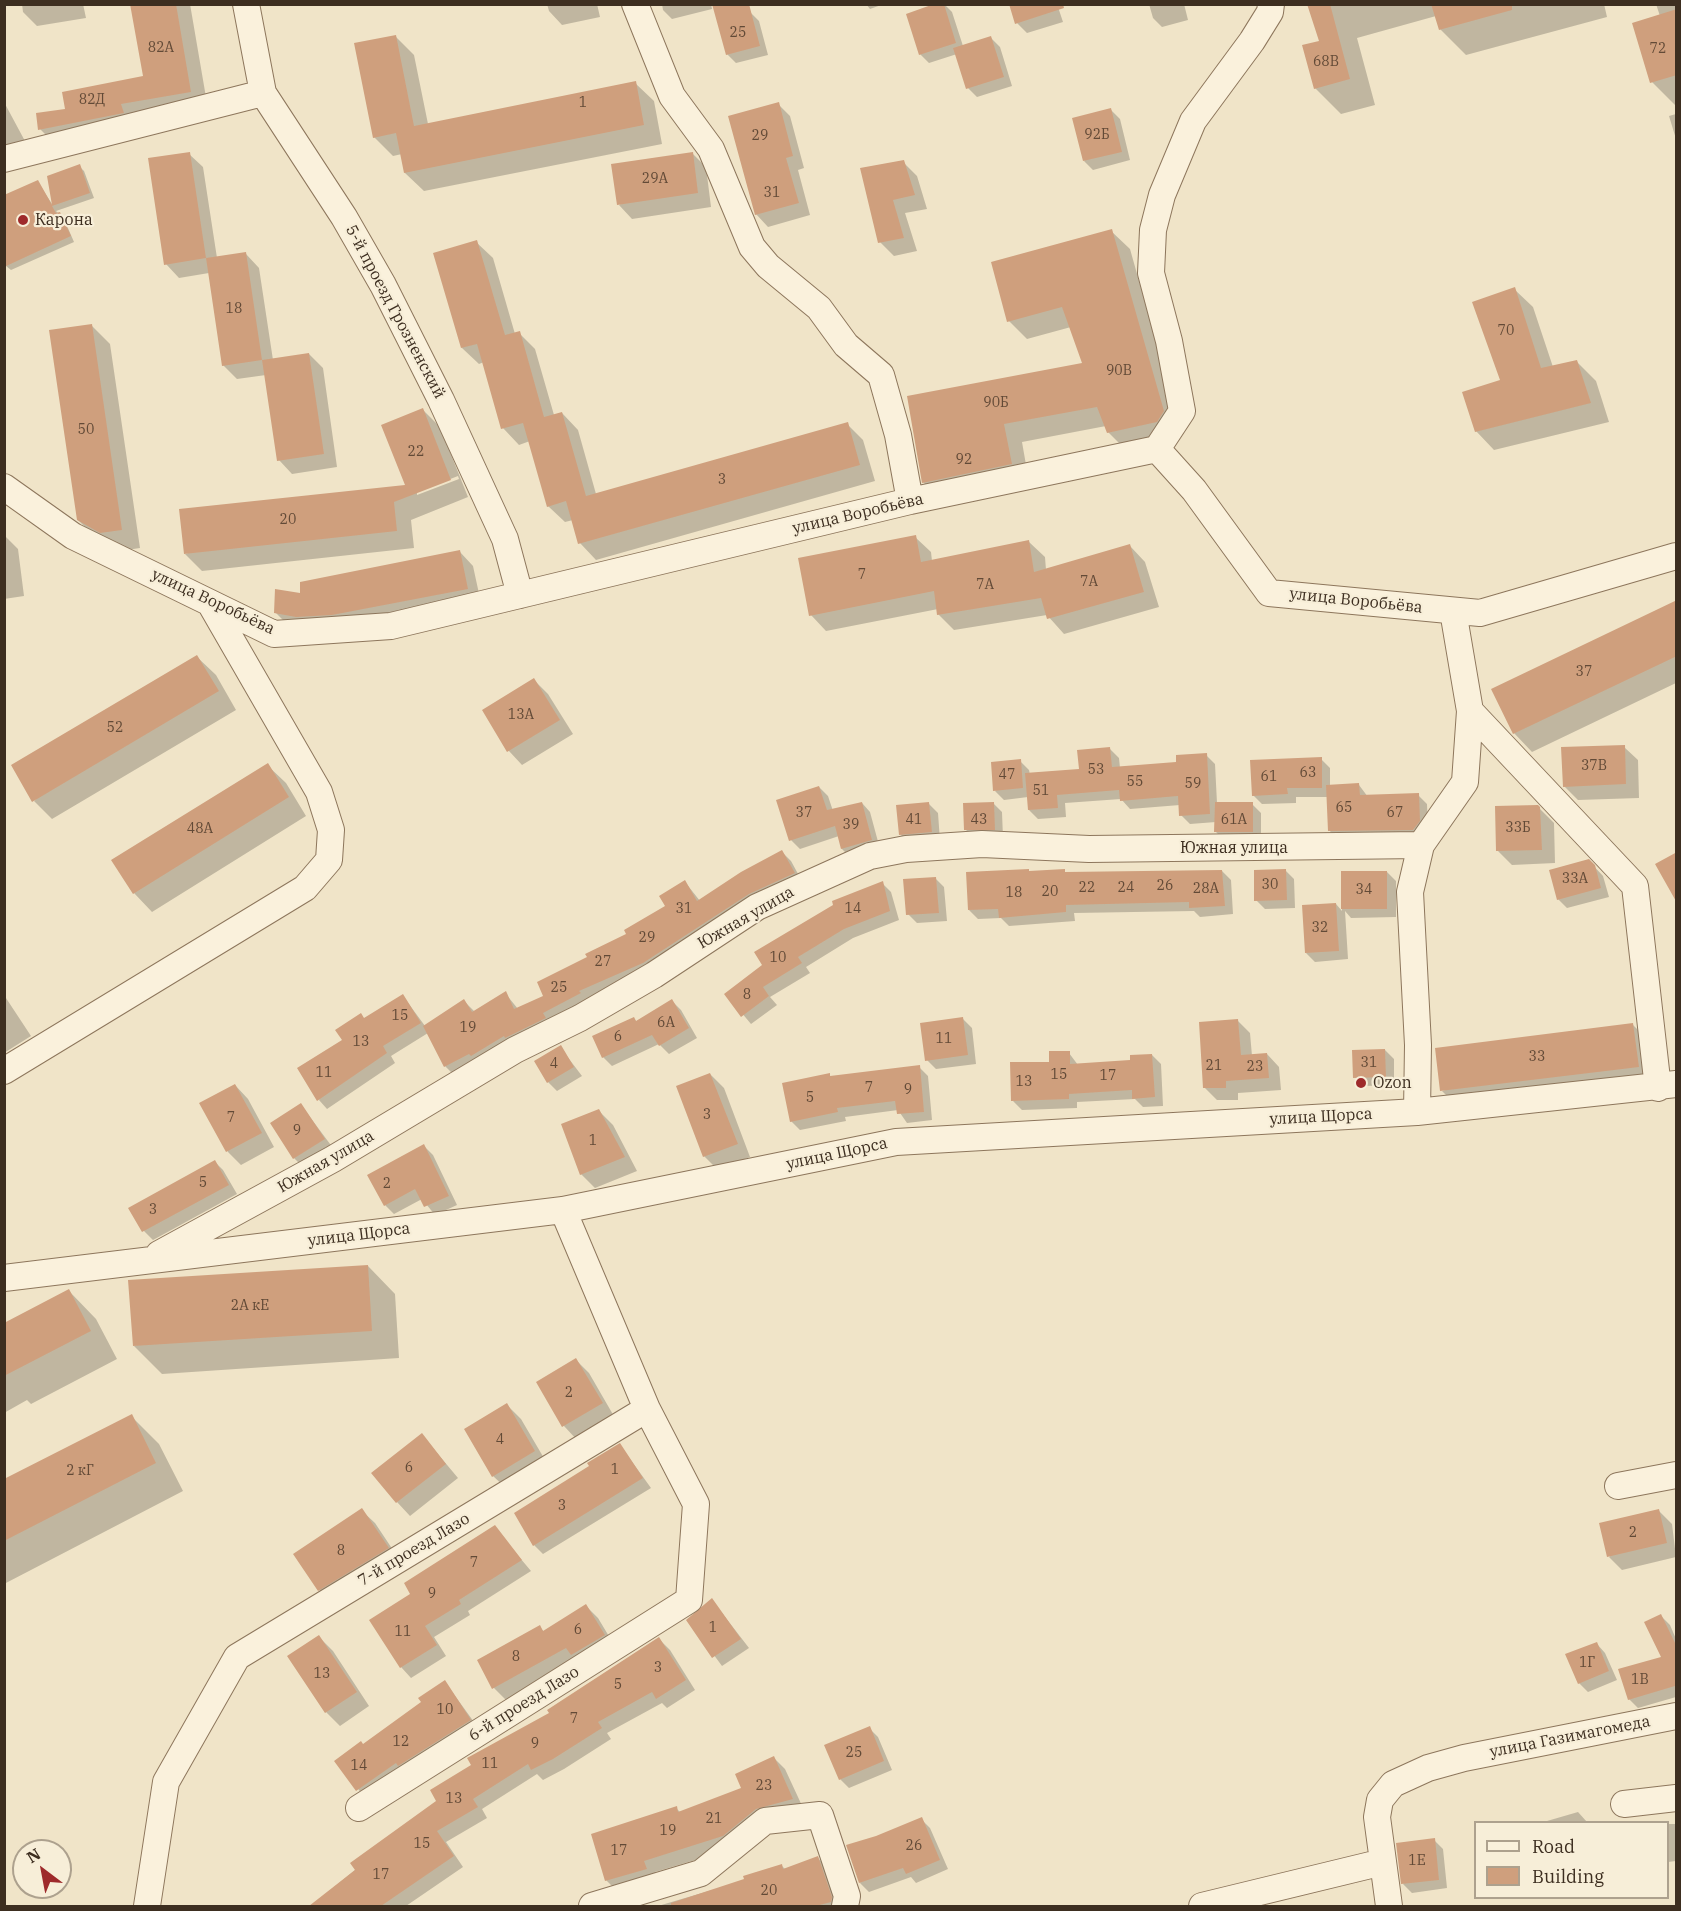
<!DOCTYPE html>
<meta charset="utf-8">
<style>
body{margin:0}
#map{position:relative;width:1681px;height:1911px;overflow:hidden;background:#f0e4c8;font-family:"IBM Plex Serif",serif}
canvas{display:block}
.frame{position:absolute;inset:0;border:6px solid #3d2e20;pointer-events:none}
.legend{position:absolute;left:1474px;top:1821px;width:195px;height:78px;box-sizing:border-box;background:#f7eed8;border:2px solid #ada18e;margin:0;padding:8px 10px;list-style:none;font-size:18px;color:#3d2e20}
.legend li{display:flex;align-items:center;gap:12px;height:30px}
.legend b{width:30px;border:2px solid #ada18e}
.north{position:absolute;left:12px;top:1839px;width:60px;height:60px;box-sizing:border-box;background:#f7eed8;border:2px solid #ada18e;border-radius:50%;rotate:328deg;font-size:16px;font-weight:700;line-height:24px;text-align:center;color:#3d2e20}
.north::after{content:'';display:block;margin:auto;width:21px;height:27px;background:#9e2a2b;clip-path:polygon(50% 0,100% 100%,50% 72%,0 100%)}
</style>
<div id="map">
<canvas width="1681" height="1911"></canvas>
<div class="frame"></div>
<ul class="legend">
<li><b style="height:8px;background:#faf1dc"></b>Road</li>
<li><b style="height:16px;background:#cf9f7d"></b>Building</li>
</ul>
<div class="north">N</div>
</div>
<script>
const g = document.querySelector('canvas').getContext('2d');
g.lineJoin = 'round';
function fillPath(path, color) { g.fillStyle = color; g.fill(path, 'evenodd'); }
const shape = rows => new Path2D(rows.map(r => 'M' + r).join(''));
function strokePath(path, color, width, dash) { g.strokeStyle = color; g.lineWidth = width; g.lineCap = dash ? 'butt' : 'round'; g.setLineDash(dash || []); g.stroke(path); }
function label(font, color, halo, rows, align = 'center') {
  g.font = font + ' "IBM Plex Serif",serif'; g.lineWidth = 4.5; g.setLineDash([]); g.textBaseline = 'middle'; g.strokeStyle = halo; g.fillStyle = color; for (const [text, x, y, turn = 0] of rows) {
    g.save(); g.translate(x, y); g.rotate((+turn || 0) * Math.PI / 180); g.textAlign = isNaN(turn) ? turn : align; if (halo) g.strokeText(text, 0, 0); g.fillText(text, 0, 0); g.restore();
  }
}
const shadow = shape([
 [22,4,83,4,86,18,37,26,23,12],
 [131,4,190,4,208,109,58,147,40,129,67,110,144,77],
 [547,4,597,4,600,17,562,25,549,11],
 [662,4,711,4,712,9,672,19,663,10],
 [866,4,884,4,870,9],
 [939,4,944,4,952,12,963,46,991,38,1000,47,1012,86,977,97,968,88,957,54,929,63,920,54],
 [1057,4,1063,22,1027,33,1017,23],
 [1149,4,1184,4,1188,20,1162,27,1153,18],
 [1308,4,1604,4,1607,17,1466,55,1440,29,1436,16,1357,38,1375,105,1341,114,1315,88,1321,42],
 [1656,4,1676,4,1675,105,1652,82,1660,16],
 [750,12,759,21,768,55,736,63,727,54],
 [395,36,414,55,428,124,635,83,654,101,662,144,424,191,405,173,402,154,393,156,374,137],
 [4,102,33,156,4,170],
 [778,104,790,116,804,168,798,170,810,215,768,227,756,214],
 [1111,110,1120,119,1130,160,1093,170,1084,161],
 [1676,114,1676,139,1669,116],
 [692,153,706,167,711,207,632,219,619,205],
 [189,154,203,167,217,258,246,254,259,268,273,360,309,354,323,368,337,467,292,474,279,460,266,375,237,379,223,365,209,273,179,278,166,264],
 [903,162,917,176,927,209,905,213,917,251,894,256,880,242],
 [79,166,84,171,94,198,56,211,64,219,74,242,11,270,6,266,38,182,52,204],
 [1111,231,1130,249,1181,430,1126,450,1108,432,1106,426,1022,442,1029,482,941,500,923,482,1084,364,1071,327,1027,339,1009,321],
 [476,242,493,258,515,334,519,333,535,349,554,415,562,413,578,430,596,494,847,424,863,440,875,481,596,560,580,543,573,520,565,522,548,506,530,441,519,445,503,428,484,362,479,364,462,348],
 [1514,289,1533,307,1553,367,1577,362,1596,381,1609,422,1494,450,1476,431,1502,381],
 [92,326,110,344,140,548,120,551,97,539,78,520],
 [423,410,440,427,468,497,411,520,414,548,202,571,185,554,407,486],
 [458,476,459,479,417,495,417,492],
 [4,535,18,549,24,596,4,599],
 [915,537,931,552,932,561,1029,542,1045,557,1046,570,1130,546,1145,562,1159,607,1064,634,1047,615,954,630,938,614,938,609,826,631,811,615],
 [460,552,473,566,481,603,290,627,276,613],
 [1676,601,1676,683,1532,752,1514,733],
 [197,657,216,675,236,710,52,819,34,801],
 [534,680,548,694,573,734,522,765,509,751,484,710],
 [1624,747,1638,760,1639,798,1578,800,1564,786],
 [1110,749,1119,758,1120,768,1178,763,1206,755,1215,764,1217,803,1252,804,1261,813,1261,840,1225,841,1216,832,1216,822,1190,824,1181,815,1180,805,1130,809,1121,799,1065,803,1066,817,1038,819,1029,810,1028,797,1004,800,995,791,1020,761,1029,770,1030,775,1080,771],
 [1321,759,1330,768,1330,786,1359,785,1368,797,1418,795,1427,804,1428,830,1422,838,1338,840,1329,830,1328,797,1296,797,1296,803,1262,804,1253,795],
 [267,765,286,783,306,816,152,912,134,893],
 [819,787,828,796,833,811,862,803,870,812,880,849,851,858,842,849,839,836,800,849,791,840],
 [993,803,1002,812,1003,838,975,839,966,830],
 [929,804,938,813,940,841,909,843,900,834],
 [1537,806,1554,823,1555,863,1512,865,1498,851],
 [782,852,791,861,803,883,454,1075,445,1066,428,1033,391,1056,395,1063,327,1109,319,1100,344,1040,365,1019,403,996,425,1026,464,1001,475,1012,505,993,518,1009,546,996,589,957,628,935,667,907,685,882,700,901],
 [1589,861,1603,876,1609,897,1567,908,1558,899],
 [1285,870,1294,879,1295,908,1265,909,1256,900],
 [1064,871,1067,874,1222,871,1231,880,1233,914,1200,917,1194,911,1074,913,1075,921,1009,926,1001,918,978,919,969,910,1030,873],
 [1342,872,1387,872,1396,881,1396,917,1351,918,1345,911,1348,959,1315,962,1306,953,1336,904,1342,911],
 [935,878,944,887,947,921,917,923,908,914],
 [882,883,891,892,899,920,853,938,806,967,810,973,770,997,777,1005,751,1024,726,994],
 [4,995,31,1036,4,1053],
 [672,1001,681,1010,697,1038,669,1054,659,1044,612,1066,603,1057,634,1019,637,1022],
 [963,1019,972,1028,976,1064,936,1069,927,1060],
 [1237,1020,1250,1033,1252,1056,1267,1054,1279,1067,1281,1090,1238,1093,1238,1100,1217,1100,1204,1087],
 [1633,1025,1651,1043,1656,1085,1460,1109,1442,1091],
 [560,1047,582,1076,557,1091,548,1082],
 [1385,1050,1394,1059,1394,1085,1364,1086,1355,1077],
 [1069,1053,1078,1065,1132,1061,1152,1055,1161,1064,1163,1106,1143,1107,1135,1099,1077,1102,1077,1108,1022,1110,1013,1101],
 [919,1067,928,1076,932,1120,907,1123,898,1110,845,1117,846,1121,800,1130,791,1121,829,1075,832,1077],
 [710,1074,724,1088,750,1157,718,1170,704,1156],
 [235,1085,248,1099,274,1147,241,1165,228,1152,201,1103],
 [301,1105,333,1148,303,1167,294,1158],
 [599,1111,613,1125,637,1171,595,1188,581,1174],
 [424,1146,433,1155,457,1205,435,1215,422,1199,394,1214,385,1205],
 [215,1162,223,1170,237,1194,153,1240,144,1231,130,1209],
 [368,1266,395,1294,399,1358,162,1374,134,1346],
 [69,1291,96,1319,117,1359,31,1404,27,1400,4,1413,4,1324],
 [576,1360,589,1373,615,1418,577,1440,564,1426],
 [507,1405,521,1419,548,1465,507,1489,493,1476],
 [131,1416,159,1444,183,1491,4,1584,4,1483],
 [422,1435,458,1478,410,1516,397,1502],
 [620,1445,651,1488,543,1554,534,1545,591,1466],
 [361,1510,375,1523,401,1562,333,1604,319,1590],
 [1658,1510,1672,1524,1676,1557,1622,1570,1609,1557],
 [494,1527,531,1571,468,1611,470,1615,434,1637,446,1656,411,1678,401,1667,413,1594],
 [712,1600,749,1648,722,1666,688,1620],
 [586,1606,598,1618,616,1648,578,1660,506,1700,494,1688,479,1661,540,1627,544,1632],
 [1661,1616,1670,1625,1676,1639,1676,1697,1638,1708,1629,1699,1663,1658],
 [319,1637,333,1651,369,1706,340,1726,326,1712],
 [659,1639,670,1650,695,1690,667,1708,662,1703,607,1733,611,1739,564,1769,543,1780,537,1774,482,1809,487,1818,446,1842,463,1867,406,1906,311,1906,438,1802,473,1766],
 [1597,1644,1605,1653,1617,1680,1588,1692,1579,1683],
 [445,1682,479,1729,366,1799,336,1761,364,1746,423,1703],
 [869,1728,878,1737,892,1770,849,1788,840,1779],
 [773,1757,785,1769,804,1810,735,1848,655,1872,657,1880,618,1892,606,1880,676,1808,681,1813,743,1789],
 [1578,1812,1587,1822,1548,1822,1547,1821],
 [921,1819,930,1828,948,1869,916,1883,911,1877,869,1892,860,1883,877,1838],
 [1668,1824,1676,1824,1676,1861,1668,1862],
 [1434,1840,1443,1849,1447,1888,1412,1893,1403,1884],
 [818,1858,829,1869,841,1906,658,1906,746,1880,782,1866,785,1869]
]);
const building = shape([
 [130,4,176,4,191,92,121,104,124,113,38,130,36,113,65,109,62,92,143,76],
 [712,4,749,4,760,46,726,55],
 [934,4,944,4,956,43,919,55,906,14],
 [1009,4,1063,4,1064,8,1015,24],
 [1307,4,1330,4,1350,79,1314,89,1302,45,1319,41],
 [1431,4,1512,4,1512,10,1439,30],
 [1677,9,1677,75,1650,83,1632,23],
 [396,35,414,126,636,81,644,125,404,173,396,133,373,138,354,43],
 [991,36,1004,77,966,89,953,48],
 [779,102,793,156,786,158,799,203,755,215,728,116],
 [1111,108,1122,152,1083,161,1072,118],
 [190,152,206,258,164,265,148,158],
 [693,152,698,193,617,205,611,164],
 [904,160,915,195,893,200,904,238,878,243,860,168],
 [80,164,90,193,52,206,56,213,60,212,71,236,4,267,4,195,38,180,52,205,47,176],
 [1112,229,1164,411,1157,422,1107,433,1097,407,1004,424,1012,464,922,483,907,396,1082,363,1062,307,1007,322,991,262],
 [477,240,505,335,520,331,544,417,562,412,586,496,848,422,860,465,578,544,566,501,547,507,523,423,501,429,477,344,461,348,433,253],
 [246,252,262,360,222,366,206,258],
 [1515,287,1541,368,1577,360,1591,403,1475,432,1462,392,1500,380,1472,302],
 [92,324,122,530,100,533,77,520,49,330],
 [309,353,324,454,277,461,262,360],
 [423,408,451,480,394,502,397,531,184,554,179,509,405,485,381,425],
 [916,535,921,562,1029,540,1034,572,1130,544,1144,592,1047,619,1041,598,937,615,934,591,809,616,798,558],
 [460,550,468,589,332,615,296,617,274,613,275,589,300,593,300,582],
 [1677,600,1677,656,1513,734,1491,689],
 [197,655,219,691,32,802,11,765],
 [534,678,560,720,507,752,482,710],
 [1625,745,1626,784,1563,787,1561,747],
 [1110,747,1112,767,1176,762,1176,755,1207,753,1210,814,1179,816,1178,796,1120,801,1119,790,1057,795,1058,808,1028,810,1025,773,1079,769,1077,750],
 [1322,757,1322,788,1287,788,1288,794,1252,796,1250,760],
 [1021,759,1023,788,993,791,991,762],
 [268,763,289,797,133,894,111,860],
 [1359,783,1360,795,1419,793,1420,821,1413,830,1328,831,1326,785],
 [819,786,827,810,862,802,872,840,841,849,835,826,789,841,776,800],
 [929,802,932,832,899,835,896,805],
 [994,802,995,830,964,830,963,803],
 [1215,802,1253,802,1253,832,1214,832],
 [1538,805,1540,807,1542,850,1496,851,1495,806],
 [782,850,795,873,749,894,643,963,579,991,581,993,543,1013,546,1018,505,1038,504,1036,471,1056,469,1054,444,1067,423,1026,464,999,472,1012,506,991,514,1009,543,996,537,982,587,957,585,954,626,934,624,930,665,906,659,896,685,880,697,901,741,872],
 [1677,852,1677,903,1655,864],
 [1589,859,1595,865,1601,888,1557,900,1549,870],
 [1029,869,1029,871,1065,869,1065,872,1222,870,1225,906,1189,908,1189,902,1066,905,1066,912,999,918,998,909,968,910,966,872],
 [1286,869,1287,900,1254,901,1254,870],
 [1341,871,1387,871,1387,909,1341,909],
 [936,877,939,913,906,915,903,879],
 [883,881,890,911,844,929,798,957,802,963,763,987,769,996,741,1017,724,994,762,965,754,952,833,905,832,901],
 [1336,903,1339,951,1305,953,1302,905],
 [403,994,421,1023,383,1046,387,1053,317,1101,297,1068,342,1040,335,1030,361,1013,364,1018],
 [672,999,689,1028,659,1046,652,1035,602,1058,592,1036,634,1017,636,1021],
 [963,1017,968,1055,925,1061,920,1023],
 [1238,1019,1241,1055,1267,1053,1269,1078,1226,1081,1226,1088,1203,1088,1199,1022],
 [1633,1023,1639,1067,1440,1091,1435,1048],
 [561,1045,574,1067,547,1083,534,1061],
 [1385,1049,1386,1077,1353,1078,1352,1050],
 [1049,1051,1070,1051,1070,1064,1130,1060,1130,1055,1152,1054,1155,1097,1132,1099,1132,1090,1069,1094,1069,1099,1011,1101,1010,1062,1049,1062],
 [920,1065,924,1112,897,1114,895,1101,837,1108,838,1112,790,1122,782,1083,830,1073,830,1076],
 [710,1073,738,1144,703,1157,676,1086],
 [235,1084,262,1133,226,1152,199,1103],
 [301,1103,325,1139,293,1159,270,1123],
 [599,1109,625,1157,580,1175,561,1124],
 [424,1144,449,1196,424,1207,415,1189,384,1206,367,1175],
 [215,1160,229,1185,142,1232,128,1208],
 [368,1265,372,1331,133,1346,128,1280],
 [69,1289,91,1331,4,1376,4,1323],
 [576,1358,603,1403,562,1427,536,1382],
 [507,1403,535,1451,492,1477,464,1429],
 [132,1414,156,1463,4,1541,4,1479],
 [422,1433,446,1464,396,1503,371,1473],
 [620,1443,643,1478,533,1546,514,1513,589,1466,587,1463],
 [362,1508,389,1548,318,1591,293,1554],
 [1659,1509,1667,1543,1607,1557,1599,1523],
 [495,1525,522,1560,459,1600,461,1604,425,1626,437,1645,400,1668,369,1620,410,1594,404,1583],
 [712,1598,741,1639,712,1658,686,1620],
 [586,1604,605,1635,571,1655,566,1648,492,1689,477,1660,540,1625,543,1631],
 [1661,1614,1677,1647,1677,1689,1675,1686,1628,1700,1618,1669,1661,1657,1644,1622],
 [319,1635,357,1692,325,1713,287,1656],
 [659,1637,686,1680,656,1699,652,1692,598,1722,602,1728,553,1759,531,1770,528,1764,473,1799,478,1807,437,1831,454,1856,381,1906,309,1906,355,1870,350,1863,436,1801,430,1790,471,1765,467,1758,549,1713,547,1710],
 [1597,1642,1609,1671,1578,1684,1565,1654],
 [445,1680,471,1720,398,1766,396,1763,356,1791,334,1761,361,1741,363,1744,421,1702,418,1698],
 [870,1726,884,1761,839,1780,824,1745],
 [774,1756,793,1799,756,1809,723,1836,644,1861,647,1869,605,1881,591,1834,677,1806,678,1812,741,1788,735,1774],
 [922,1817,940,1860,906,1874,903,1868,859,1883,846,1845,876,1836],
 [1435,1838,1439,1880,1401,1884,1396,1843],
 [818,1856,832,1897,831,1902,816,1906,671,1906,671,1903,744,1879,743,1876,782,1864,783,1869]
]);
const minor = shape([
 [246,4,263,93,344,217,383,285,441,400,505,539,520,595],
 [635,4,672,96,711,149,752,247,768,266,819,308,846,345,881,375,898,435,910,501],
 [4,159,263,93],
 [1157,449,1182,411,1169,341,1151,273,1153,230,1162,195,1193,121,1252,41,1270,12,1271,4],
 [4,487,73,536,274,634,391,626,910,501,1157,449,1194,490,1269,593,1480,613,1676,556],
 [1470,711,1635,886,1658,1088],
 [4,1071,305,888,329,860,331,830,319,792,210,603],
 [1417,1112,1418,1045,1410,892,1421,845,1465,782,1470,711,1453,611],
 [563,1210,647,1409],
 [159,1254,333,1159,515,1050,580,1018,654,975,757,907,870,856,906,849,982,844,1089,849,1421,845],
 [4,1278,563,1210,896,1142,1417,1112,1676,1084],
 [1618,1486,1676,1475],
 [1624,1804,1676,1798],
 [147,1906,166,1782,237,1657,647,1409,696,1504,689,1600,359,1808],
 [592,1906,701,1873,765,1821,820,1815,847,1896,845,1906],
 [1202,1906,1383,1862],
 [1389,1906,1377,1817,1380,1800,1393,1784,1428,1768,1464,1758,1676,1716]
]);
const markers = [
 [23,220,6,"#9e2a2b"],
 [1361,1083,6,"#9e2a2b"]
];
const numberNames = [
 ["25",738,33],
 ["82А",161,48],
 ["72",1658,49],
 ["68В",1326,62],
 ["82Д",92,100],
 ["1",583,103],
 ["92Б",1097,135],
 ["29",760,136],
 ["29А",655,179],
 ["31",772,193],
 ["18",234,309],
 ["70",1506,331],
 ["90В",1119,371],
 ["90Б",996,403],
 ["50",86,430],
 ["22",416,452],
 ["92",964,460],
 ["3",722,480],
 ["20",288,520],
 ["7",862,575],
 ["7А",1089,582],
 ["7А",985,585],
 ["37",1584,672],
 ["13А",521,715],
 ["52",115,728],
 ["37В",1594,766],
 ["53",1096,770],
 ["63",1308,773],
 ["47",1007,775],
 ["61",1269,777],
 ["55",1135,782],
 ["59",1193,784],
 ["51",1041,791],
 ["65",1344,808],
 ["37",804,813],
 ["67",1395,813],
 ["41",914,820],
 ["43",979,820],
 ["61А",1234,820],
 ["39",851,825],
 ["33Б",1518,828],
 ["48А",200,829],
 ["33А",1575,879],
 ["30",1270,885],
 ["26",1165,886],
 ["22",1087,888],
 ["24",1126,888],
 ["28А",1206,889],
 ["34",1364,890],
 ["20",1050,892],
 ["18",1014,893],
 ["31",684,909],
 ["14",853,909],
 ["32",1320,928],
 ["29",647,938],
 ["10",778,958],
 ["27",603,962],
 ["25",559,988],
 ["8",747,995],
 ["15",400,1016],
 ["6А",666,1023],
 ["19",468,1028],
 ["6",618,1037],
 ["11",944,1039],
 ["13",361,1042],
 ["33",1537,1057],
 ["31",1369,1063],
 ["4",554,1064],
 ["21",1214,1066],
 ["23",1255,1067],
 ["11",324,1073],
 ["15",1059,1075],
 ["17",1108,1076],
 ["13",1024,1082],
 ["7",869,1088],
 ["9",908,1090],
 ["5",810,1098],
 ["3",707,1115],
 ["7",231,1118],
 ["9",297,1131],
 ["1",593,1141],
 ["5",203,1183],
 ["2",387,1184],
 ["3",153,1210],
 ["2А кЕ",250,1306],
 ["2",569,1393],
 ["4",500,1440],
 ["6",409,1468],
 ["1",615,1470],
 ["2 кГ",80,1471],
 ["3",562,1506],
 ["2",1633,1533],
 ["8",341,1551],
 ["7",474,1563],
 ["9",432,1594],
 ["1",713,1628],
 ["6",578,1630],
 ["11",403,1632],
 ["8",516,1657],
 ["1Г",1587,1663],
 ["3",658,1668],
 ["13",322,1674],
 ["1В",1640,1680],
 ["5",618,1685],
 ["10",445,1710],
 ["7",574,1719],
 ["12",401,1742],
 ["9",535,1744],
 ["25",854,1753],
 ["11",490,1764],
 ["14",359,1766],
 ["23",764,1786],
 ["13",454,1799],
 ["21",714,1819],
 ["19",668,1831],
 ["15",422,1844],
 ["26",914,1846],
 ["17",619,1851],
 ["1Е",1417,1861],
 ["17",381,1875],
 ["20",769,1891]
];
const poiNames = [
 ["Карона",35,220],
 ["Ozon",1373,1083]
];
const streetNames = [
 ["5-й проезд Грозненский",395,312,62],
 ["улица Воробьёва",858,514,-13],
 ["улица Воробьёва",1356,601,6],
 ["улица Воробьёва",213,602,25],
 ["Южная улица",1234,848],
 ["Южная улица",746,918,-30],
 ["улица Щорса",1321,1117,-3],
 ["улица Щорса",837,1154,-12],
 ["Южная улица",326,1162,-30],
 ["улица Щорса",359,1235,-7],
 ["7-й проезд Лазо",414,1550,-31],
 ["6-й проезд Лазо",524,1704,-32],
 ["улица Газимагомеда",1570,1737,-11]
];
fillPath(shadow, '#0003');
fillPath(building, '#cf9f7d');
strokePath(minor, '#8d765c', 28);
strokePath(minor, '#faf1dc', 26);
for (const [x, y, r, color] of markers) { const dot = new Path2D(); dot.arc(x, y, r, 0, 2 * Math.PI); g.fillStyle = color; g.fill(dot); strokePath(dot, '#f7eed8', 2); }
label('14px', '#624a37', null, numberNames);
label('16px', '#3d2e20', '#f7eed8', poiNames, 'left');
label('16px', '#3d2e20', '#f7eed8', streetNames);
</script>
